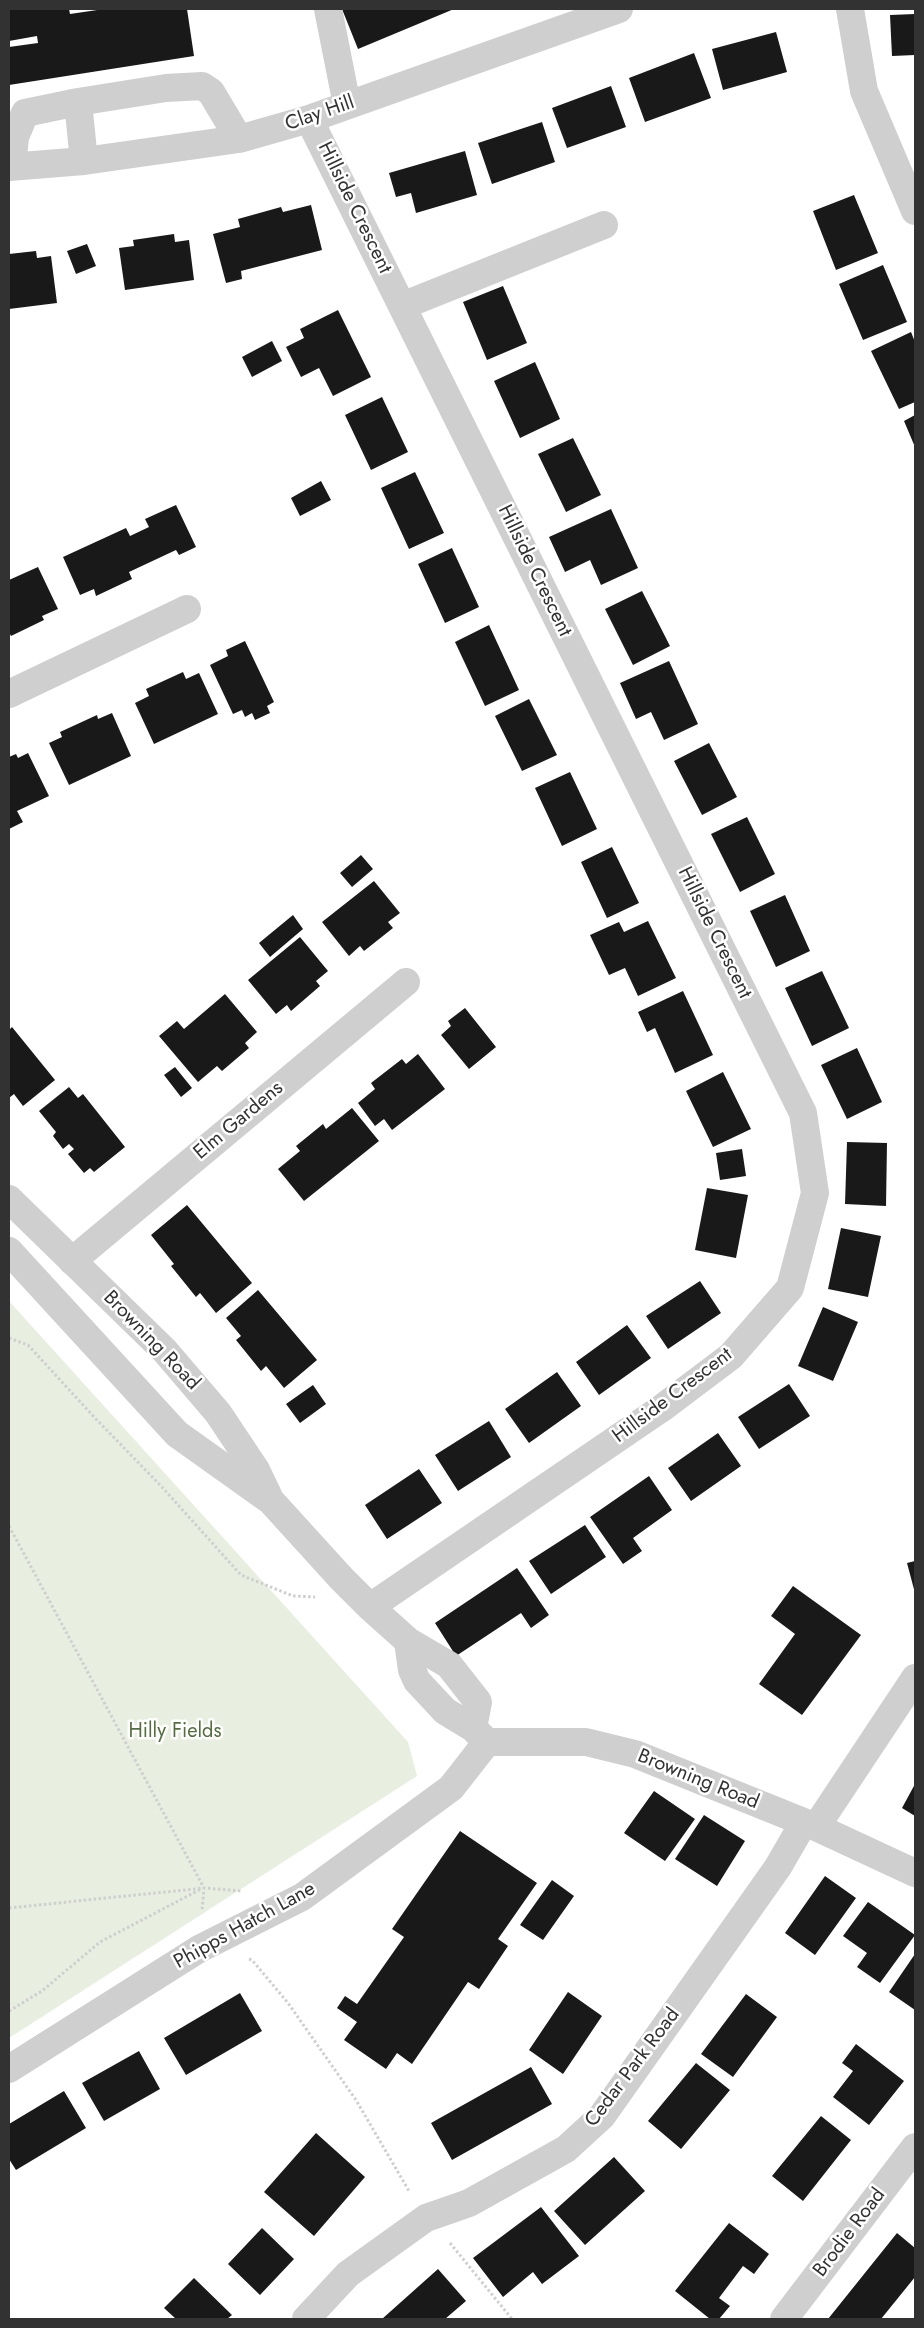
<!DOCTYPE html>
<style>
body{margin:0}
#map{position:relative;width:924px;height:2328px;overflow:hidden;background:#fff;font-family:Jost,sans-serif}
canvas{display:block}
.frame{position:absolute;inset:0;border:10px solid #323232;pointer-events:none}
</style>
<div id="map">
<canvas width="924" height="2328"></canvas>
<div class="frame"></div>
</div>
<script>
const g = document.querySelector('canvas').getContext('2d');
g.lineJoin = 'round';
function fillPath(path, color) { g.fillStyle = color; g.fill(path, 'evenodd'); }
const shape = rows => new Path2D(rows.map(r => 'M' + r).join(''));
function strokePath(path, color, width, dash) { g.strokeStyle = color; g.lineWidth = width; g.lineCap = dash ? 'butt' : 'round'; g.setLineDash(dash || []); g.stroke(path); }
function label(font, color, halo, rows, align = 'center') {
  g.font = font + ' Jost,sans-serif'; g.lineWidth = 5; g.setLineDash([]); g.textBaseline = 'middle'; g.strokeStyle = halo; g.fillStyle = color; for (const [text, x, y, turn = 0] of rows) {
    g.save(); g.translate(x, y); g.rotate((+turn || 0) * Math.PI / 180); g.textAlign = isNaN(turn) ? turn : align; if (halo) g.strokeText(text, 0, 0); g.fillText(text, 0, 0); g.restore();
  }
}
const green = shape([
 [9,1301,408,1742,417,1776,9,2038]
]);
const building = shape([
 [9,9,69,9,70,14,104,9,187,9,194,56,9,85,9,47,38,43,37,36,9,41],
 [342,9,454,9,358,49],
 [915,14,915,55,892,56,890,15],
 [776,32,787,72,723,90,712,49],
 [694,53,711,98,645,122,629,78],
 [611,86,626,127,567,148,552,108],
 [542,122,555,162,492,184,478,143],
 [465,151,477,195,416,213,411,193,396,197,389,173],
 [854,195,878,253,836,270,813,211],
 [311,205,322,250,241,271,242,279,226,283,213,234,240,227,238,219,281,207,283,212],
 [174,234,175,242,189,240,194,280,125,290,119,248,134,246,133,240],
 [87,244,96,266,76,274,67,251],
 [36,251,37,258,51,256,57,303,9,309,9,254],
 [883,265,907,322,863,340,839,284],
 [503,286,527,343,487,360,463,302],
 [338,310,371,377,333,396,319,368,301,377,286,347,304,338,300,329],
 [911,332,915,342,915,402,899,409,871,351],
 [272,341,282,361,252,377,242,357],
 [535,362,560,419,520,438,494,381],
 [382,397,408,452,371,470,345,415],
 [915,415,915,447,904,421],
 [573,438,601,495,566,512,538,454],
 [415,472,444,533,409,549,381,488],
 [321,481,331,500,300,516,291,498],
 [176,505,196,547,179,555,176,550,129,572,132,579,96,596,94,589,80,595,63,557,126,528,130,536,149,527,145,519],
 [611,509,638,568,601,585,590,560,565,572,549,537],
 [452,548,479,607,445,623,418,564],
 [38,567,58,609,42,616,44,620,11,636,9,632,9,580],
 [642,591,670,646,633,665,605,609],
 [489,625,519,690,485,706,455,642],
 [245,641,274,702,267,706,270,713,255,720,252,713,245,717,242,710,233,714,210,665,228,656,226,650],
 [669,661,698,724,664,740,651,712,636,719,620,683],
 [183,672,186,679,199,673,218,714,154,744,135,703,149,696,146,689],
 [529,699,557,755,522,771,495,716],
 [112,713,131,756,69,785,49,743,62,737,60,732,97,715,98,719],
 [709,743,737,797,702,815,674,761],
 [28,753,49,796,17,811,23,822,9,829,9,757,16,754,18,758],
 [570,772,597,829,562,846,535,788],
 [747,817,775,874,740,892,711,834],
 [612,847,639,903,607,918,581,862],
 [361,855,373,869,352,887,340,873],
 [374,881,400,913,388,922,393,928,364,951,360,946,349,956,322,922],
 [785,895,810,951,776,967,750,911],
 [293,915,303,929,270,957,259,943],
 [648,921,676,978,638,996,625,968,609,975,590,935,619,922,624,932],
 [300,937,328,971,316,981,320,986,291,1011,287,1005,276,1014,248,980],
 [822,971,849,1028,812,1046,785,988],
 [683,991,713,1055,675,1073,655,1028,647,1032,638,1012],
 [225,994,257,1032,245,1043,249,1048,222,1071,217,1066,198,1082,159,1036,177,1021,184,1029],
 [465,1008,496,1047,469,1069,441,1035,451,1026,448,1021],
 [12,1027,55,1080,23,1106,14,1094,9,1098,9,1030],
 [857,1048,882,1102,847,1119,821,1065],
 [418,1054,445,1089,392,1130,384,1119,375,1126,358,1103,375,1089,371,1083,402,1059,406,1064],
 [175,1067,192,1088,181,1097,164,1075],
 [723,1072,751,1129,713,1147,686,1091],
 [69,1087,78,1098,83,1094,125,1147,94,1172,90,1168,84,1173,68,1154,74,1149,69,1144,63,1149,53,1136,56,1132,39,1111],
 [352,1108,379,1141,304,1201,278,1169,300,1151,296,1146,323,1124,326,1129],
 [847,1142,887,1143,886,1206,845,1204],
 [742,1149,746,1176,720,1180,716,1153],
 [707,1188,748,1195,736,1258,695,1250],
 [187,1205,252,1283,216,1313,200,1293,196,1297,171,1266,174,1264,151,1235],
 [841,1228,881,1236,868,1297,828,1289],
 [700,1281,721,1313,668,1349,646,1316],
 [258,1290,317,1360,284,1388,266,1366,261,1371,236,1340,241,1336,226,1318],
 [823,1307,858,1322,833,1381,798,1366],
 [627,1325,651,1358,599,1395,576,1362],
 [557,1372,581,1406,529,1443,505,1409],
 [789,1384,810,1416,759,1449,738,1417],
 [313,1385,326,1404,300,1423,286,1404],
 [489,1421,511,1457,458,1491,435,1455],
 [718,1433,741,1466,691,1501,668,1468],
 [419,1469,442,1503,387,1539,365,1505],
 [649,1476,672,1510,633,1538,642,1551,623,1564,590,1517],
 [585,1525,606,1557,551,1594,529,1561],
 [915,1561,915,1593,907,1563],
 [517,1568,549,1615,531,1628,521,1613,456,1656,435,1623],
 [793,1586,861,1635,802,1715,759,1684,795,1634,771,1616],
 [915,1784,915,1816,902,1808],
 [654,1791,695,1819,665,1861,624,1833],
 [704,1815,745,1841,717,1886,675,1859],
 [460,1831,537,1883,498,1939,508,1946,479,1989,468,1982,412,2064,397,2053,386,2069,344,2040,357,2022,337,2008,345,1996,357,2004,404,1937,392,1929],
 [825,1876,856,1898,815,1955,785,1933],
 [552,1880,574,1896,543,1940,520,1925],
 [868,1902,915,1935,880,1983,857,1967,867,1953,843,1936],
 [915,1954,915,2010,889,1992],
 [568,1992,602,2016,563,2074,529,2050],
 [240,1993,262,2031,186,2075,164,2038],
 [746,1994,777,2017,733,2077,701,2054],
 [856,2044,904,2081,869,2125,833,2097,853,2071,842,2063],
 [139,2051,160,2089,104,2121,82,2083],
 [696,2063,730,2090,681,2149,648,2121],
 [531,2067,552,2104,452,2160,431,2123],
 [64,2091,86,2128,16,2170,9,2159,9,2124],
 [821,2116,851,2140,803,2201,772,2176],
 [316,2133,365,2177,314,2236,264,2192],
 [614,2157,645,2191,585,2245,554,2211],
 [541,2207,579,2256,542,2284,533,2272,503,2297,473,2258],
 [729,2223,769,2254,754,2274,743,2266,719,2298,730,2306,719,2319,710,2319,675,2291],
 [262,2228,294,2259,260,2295,228,2264],
 [897,2233,915,2248,915,2277,881,2319,828,2319],
 [438,2269,466,2301,445,2319,382,2319],
 [194,2278,232,2315,227,2319,176,2319,164,2308]
]);
const path = shape([
 [9,1338,28,1345,95,1418,161,1486,241,1575,293,1596,315,1597],
 [9,1526,204,1888,202,1911],
 [9,1908,204,1888,242,1891],
 [249,1959,252,1960,288,2003,356,2100,409,2191],
 [9,2011,42,1991,100,1942,201,1889],
 [450,2243,512,2319]
]);
const minor = shape([
 [328,9,347,105],
 [850,9,864,91,915,211],
 [309,119,803,1113,815,1193,790,1288,731,1356,662,1408,370,1607],
 [84,161,78,102,166,88,202,86,211,92,239,139],
 [9,167,84,161,239,139,309,119,619,9],
 [12,167,15,137,25,113,78,102],
 [402,306,604,225],
 [9,694,187,609],
 [9,1199,165,1351,218,1413,256,1470,268,1495],
 [9,1251,177,1434,271,1501,341,1578,370,1607,408,1641,449,1665,478,1702,473,1728],
 [72,1261,406,982],
 [408,1641,412,1670,417,1681,445,1711,473,1728,487,1742,586,1742,635,1754,816,1827,915,1873],
 [816,1827,915,1678],
 [9,2069,199,1949,302,1897,451,1788,487,1742],
 [306,2319,348,2274,426,2218,469,2203,566,2149,602,2116,778,1867,804,1822],
 [784,2319,915,2147]
]);
const streetNames = [
 ["Clay Hill",320,114,-19],
 ["Hillside Crescent",354,208,64],
 ["Hillside Crescent",534,571,64],
 ["Hillside Crescent",714,933,64],
 ["Elm Gardens",239,1121,-40],
 ["Browning Road",151,1341,46],
 ["Hillside Crescent",673,1396,-37],
 ["Browning Road",698,1780,22],
 ["Phipps Hatch Lane",245,1926,-29],
 ["Cedar Park Road",633,2068,-53],
 ["Brodie Road",850,2233,-53]
];
const parkNames = [
 ["Hilly Fields",175,1732]
];
fillPath(green, '#e8eee0');
fillPath(building, '#191919');
strokePath(path, '#cfcfcf', 3, [2.5, 2.5]);
strokePath(minor, '#cfcfcf', 28);
label('20px', '#323232', '#fff', streetNames);
label('20px', '#546f3d', '#fff', parkNames);
</script>
